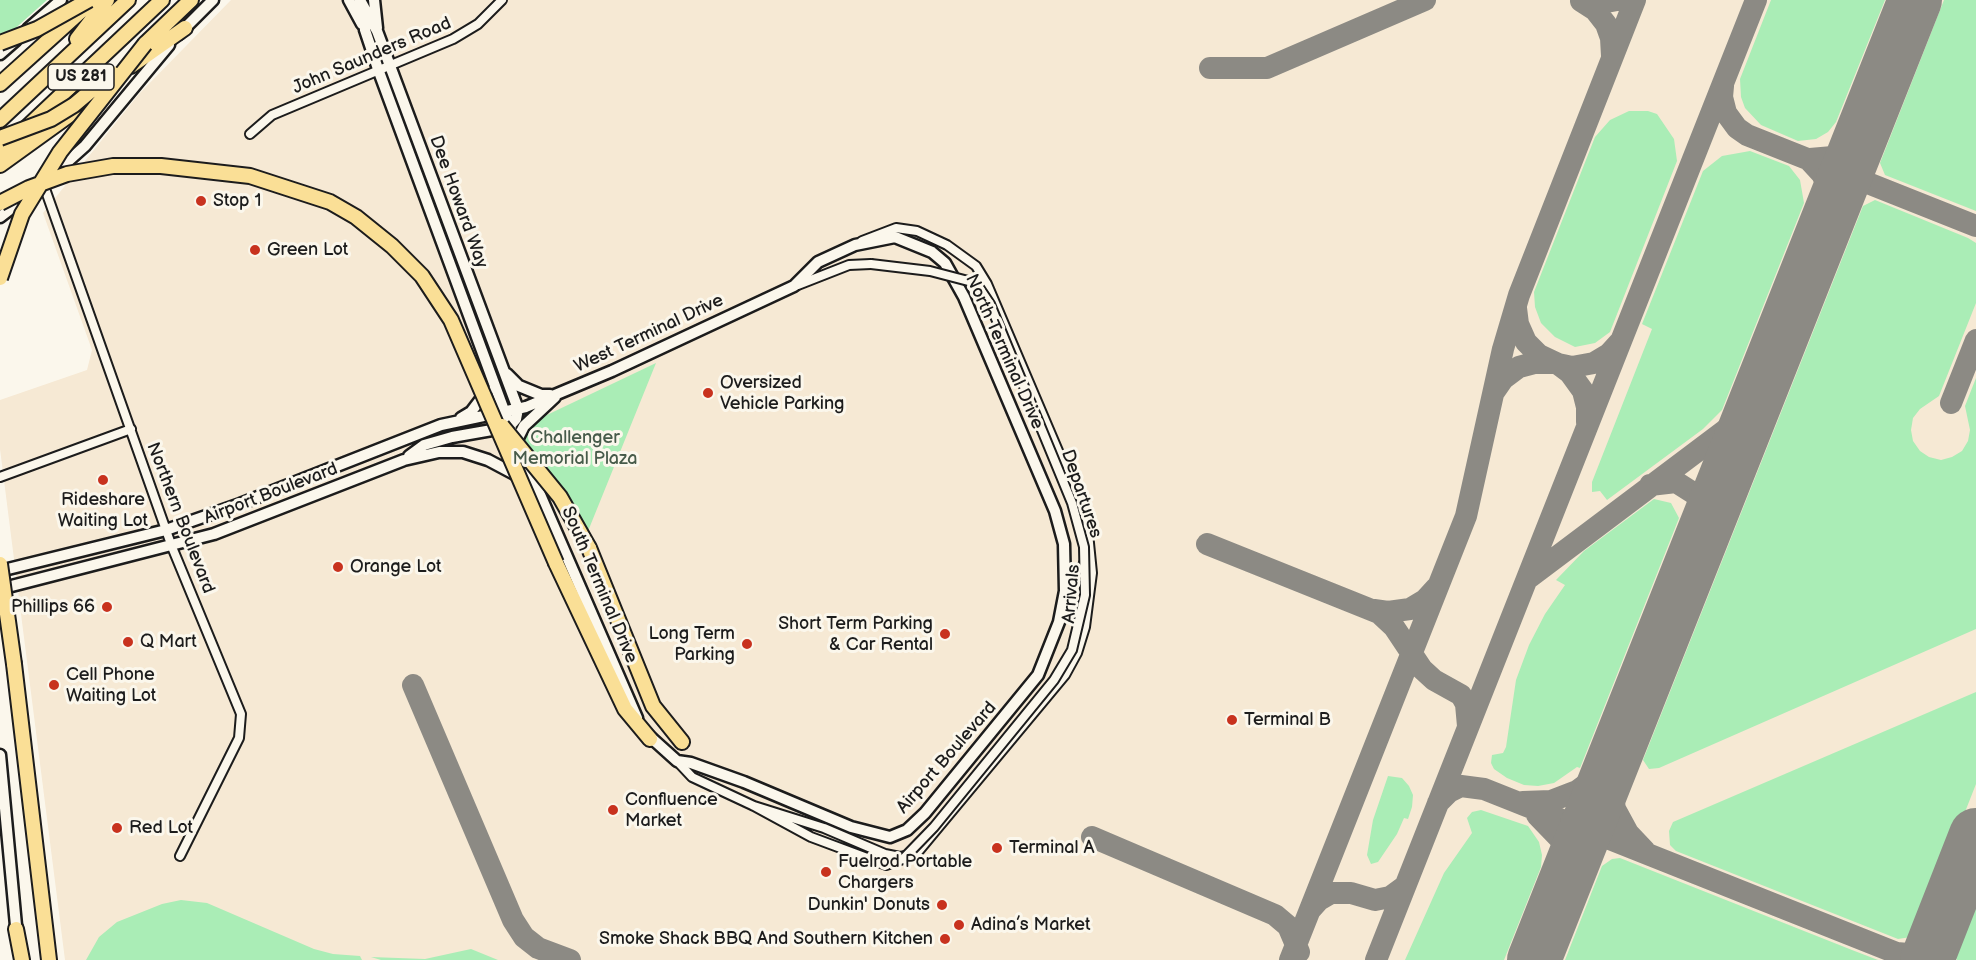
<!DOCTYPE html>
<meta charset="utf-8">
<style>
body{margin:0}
canvas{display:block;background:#fbf7ec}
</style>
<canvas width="1976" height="960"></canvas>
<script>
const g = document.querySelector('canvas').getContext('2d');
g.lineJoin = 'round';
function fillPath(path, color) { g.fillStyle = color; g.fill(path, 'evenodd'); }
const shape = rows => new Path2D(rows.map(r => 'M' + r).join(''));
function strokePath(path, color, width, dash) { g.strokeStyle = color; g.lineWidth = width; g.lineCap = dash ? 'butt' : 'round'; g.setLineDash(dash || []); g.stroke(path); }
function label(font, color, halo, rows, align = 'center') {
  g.font = font + ' "Balsamiq Sans",sans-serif'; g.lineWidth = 6; g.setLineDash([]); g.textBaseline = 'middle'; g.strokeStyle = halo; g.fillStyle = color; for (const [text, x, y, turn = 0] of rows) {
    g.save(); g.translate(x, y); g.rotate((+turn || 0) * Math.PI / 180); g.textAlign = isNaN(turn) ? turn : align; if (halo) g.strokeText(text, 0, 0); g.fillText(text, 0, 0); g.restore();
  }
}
const built = shape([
 [231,0,1976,0,1976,960,65,960,0,449,0,400,87,370,92,350,43,213,139,94]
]);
const green = shape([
 [0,0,47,0,0,42],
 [1771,0,1885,0,1836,122,1828,132,1816,139,1798,141,1761,125,1745,108,1741,97,1740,79],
 [1944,0,1976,0,1976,211,1885,175,1880,163],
 [1629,111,1648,111,1657,114,1674,139,1677,161,1610,332,1595,343,1575,347,1555,337,1541,323,1535,307,1534,292,1595,137,1610,120],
 [1750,151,1789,166,1800,180,1804,203,1722,410,1703,429,1607,500,1600,491,1592,492,1592,482,1652,329,1642,324,1703,171,1722,156],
 [1875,200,1968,238,1976,243,1976,303,1939,396,1920,409,1913,418,1911,430,1913,441,1920,451,1929,457,1941,460,1952,457,1962,451,1968,441,1970,430,1965,406,1976,378,1976,629,1659,768,1649,769,1643,760,1863,206],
 [656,363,582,546,554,503,523,442,530,423],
 [1654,499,1671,503,1679,518,1580,768,1577,767,1554,783,1538,786,1524,785,1507,778,1494,769,1491,763,1492,755,1503,753,1506,747,1516,680,1529,645,1545,614,1565,585,1556,580,1584,551],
 [1976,692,1976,784,1919,929,1911,937,1898,939,1676,851,1670,845,1669,831,1673,822],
 [1388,776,1402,778,1409,786,1413,795,1412,807,1408,819,1404,818,1397,834,1378,862,1371,864,1367,855,1373,820],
 [1481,810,1528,826,1539,842,1542,855,1541,867,1504,960,1405,960,1444,873,1472,833,1467,818,1472,812],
 [1620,858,1852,950,1878,960,1565,960,1602,866,1612,859],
 [1976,885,1976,960,1957,960,1951,949],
 [181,900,207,903,314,949,333,954,360,956,362,960,86,960,99,937,117,922,162,904],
 [471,949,498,960,381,960,371,957,425,959]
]);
const taxiway = shape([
 [1581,1,1595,10,1606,24,1611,38,1612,56],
 [1581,1,1601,3,1617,0],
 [1210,68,1267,68,1425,0],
 [1723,86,1722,97,1726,113,1737,128,1747,135,1976,226],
 [1810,159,1833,157,1845,152,1863,130],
 [1810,161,1822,174,1829,188,1831,202,1827,222],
 [1516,308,1518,324,1526,342,1539,355,1558,364,1572,367,1594,363,1609,354,1619,343],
 [1558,364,1570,373,1583,391,1587,407,1587,422],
 [1494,392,1503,379,1519,367,1534,363,1555,363],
 [1951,403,1976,340],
 [1650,485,1676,482,1698,496,1705,517,1698,547],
 [1207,544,1379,613,1394,627,1422,669,1434,680,1461,695,1466,704,1468,726],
 [1530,577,1744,416,1758,395],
 [1374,610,1388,612,1410,609,1425,600,1436,588],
 [413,685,513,920,524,937,538,948,570,960],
 [1615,757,1611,785,1615,809,1628,833,1645,851],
 [1523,802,1551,801,1577,791,1600,774,1616,753],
 [1438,803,1449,792,1461,786,1484,789,1914,960],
 [1537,815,1565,844,1571,868],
 [1092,837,1275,915,1288,926,1299,952],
 [1311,909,1319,900,1331,893,1351,893,1375,900,1390,897,1405,886],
 [1896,953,1909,954,1921,950,1939,928],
 [1290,960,1466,516,1503,349,1519,295,1635,0],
 [1376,960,1756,0]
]);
const runway = shape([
 [1534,960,1915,0],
 [1927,960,1976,835]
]);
const minor = shape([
 [250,134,272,115,453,39,478,24,502,0],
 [43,183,172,547,241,714,239,738,180,856],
 [798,285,849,265,871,264],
 [0,477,131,429],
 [1065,591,1078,578,1084,563],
 [677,761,692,777,754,806,811,837,886,865,903,859],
 [754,806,824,828,885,854,900,857,917,853,1065,675,1077,653,1085,627,1092,573,1088,533,1076,493,987,284,976,266,947,245,917,231,896,228,862,241]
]);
const secondary = shape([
 [349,0,362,24],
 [360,0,377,31,518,409],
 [374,0,377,28],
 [363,8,365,30,378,69,512,432],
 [28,29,61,0],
 [179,34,213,0],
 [0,54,16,40],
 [47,180,85,146,169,45],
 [0,217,35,190],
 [507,374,519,386,541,395,550,395],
 [461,418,471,412,487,391],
 [516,442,524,426,555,397],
 [409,456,424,445,452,437,509,427,516,419,518,409],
 [525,460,637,718],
 [0,571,166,530,240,504,441,425,526,407,612,371,794,286,818,262,855,245,895,237,932,252,945,263,964,297,1055,511,1064,544,1065,591,1059,622,1038,675,925,813,907,830,890,837,851,827,744,782,691,763,677,761,647,734],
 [0,589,214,534,404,460,439,452,463,452,488,460,520,477],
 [0,755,17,936]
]);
const motorway = shape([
 [77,39,107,0],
 [145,44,191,0],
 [131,66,185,28],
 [0,84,92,1],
 [0,120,128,0],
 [0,153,162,0],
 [0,165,86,103],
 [589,548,653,706,682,742],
 [556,563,625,709,650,739],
 [14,664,49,960],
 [16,929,22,960]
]);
const minorBridge = shape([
 [871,264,930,271,976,283,990,304,1072,503,1084,547,1085,595,1072,650,1054,680,934,827,904,858]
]);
const motorwayBridge = shape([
 [0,43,37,29,89,0],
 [0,138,51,119,74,105,112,73],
 [0,203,29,188,67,174,113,166,161,166,250,176,330,202,356,217,392,246,422,276,451,320,556,563],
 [0,278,22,214,60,152,145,44],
 [502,426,560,497,589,548],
 [0,564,14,664]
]);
const markers = [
 [201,201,6,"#c8321e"],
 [255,250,6,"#c8321e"],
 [708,393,6,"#c8321e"],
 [103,480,6,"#c8321e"],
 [338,567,6,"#c8321e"],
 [107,607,6,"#c8321e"],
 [945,634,6,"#c8321e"],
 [128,642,6,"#c8321e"],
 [747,644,6,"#c8321e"],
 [54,685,6,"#c8321e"],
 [1232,720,6,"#c8321e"],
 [613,810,6,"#c8321e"],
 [117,828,6,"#c8321e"],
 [997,848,6,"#c8321e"],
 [826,872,6,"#c8321e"],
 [942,905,6,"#c8321e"],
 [959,925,6,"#c8321e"],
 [945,939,6,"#c8321e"]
];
const shields = [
 [81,77,66]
];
const shieldNames = [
 ["US 281",81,77]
];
const streetNames = [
 ["John Saunders Road",372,56,-23],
 ["Dee Howard Way",458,202,70],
 ["West Terminal Drive",649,334,-25],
 ["North Terminal Drive",1004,352,66],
 ["Airport Boulevard",271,494,-21],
 ["Departures",1081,494,71],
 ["Northern Boulevard",180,518,69],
 ["South Terminal Drive",599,585,67],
 ["Arrivals",1072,594,-85],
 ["Airport Boulevard",947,758,-49]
];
const poiNames = [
 ["Stop 1",213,201],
 ["Green Lot",267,250],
 ["Oversized",720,383],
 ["Vehicle Parking",720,404],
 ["Rideshare",103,500,"center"],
 ["Waiting Lot",103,521,"center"],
 ["Orange Lot",350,567],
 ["Phillips 66",95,607,"right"],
 ["Short Term Parking",933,624,"right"],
 ["& Car Rental",933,645,"right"],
 ["Long Term",735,634,"right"],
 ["Parking",735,655,"right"],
 ["Q Mart",140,642],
 ["Cell Phone",66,675],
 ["Waiting Lot",66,696],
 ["Terminal B",1244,720],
 ["Confluence",625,800],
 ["Market",625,821],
 ["Red Lot",129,828],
 ["Terminal A",1009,848],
 ["Fuelrod Portable",838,862],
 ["Chargers",838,883],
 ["Dunkin' Donuts",930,905,"right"],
 ["Adina’s Market",971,925],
 ["Smoke Shack BBQ And Southern Kitchen",933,939,"right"]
];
const parkNames = [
 ["Challenger",575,438],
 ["Memorial Plaza",575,459]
];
fillPath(built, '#f6e9d4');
fillPath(green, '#aaedb6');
strokePath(taxiway, '#8c8a84', 22);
strokePath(runway, '#8c8a84', 54);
strokePath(minor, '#1c1c1c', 12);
strokePath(secondary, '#1c1c1c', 15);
strokePath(motorway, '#1c1c1c', 18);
strokePath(minor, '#fbf7ec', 8);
strokePath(secondary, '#fbf7ec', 10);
strokePath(motorway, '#fadf96', 14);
strokePath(minorBridge, '#1c1c1c', 12, []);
strokePath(motorwayBridge, '#1c1c1c', 18, []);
strokePath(minorBridge, '#fbf7ec', 8);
strokePath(motorwayBridge, '#fadf96', 14);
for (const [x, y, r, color] of markers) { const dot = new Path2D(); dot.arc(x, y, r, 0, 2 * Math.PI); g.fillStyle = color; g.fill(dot); strokePath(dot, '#fbf7ec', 2); }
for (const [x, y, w] of shields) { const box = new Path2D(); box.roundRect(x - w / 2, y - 13, w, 26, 4.5); g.fillStyle = '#fbf7ec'; g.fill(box); strokePath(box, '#1c1c1c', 1.5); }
label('bold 16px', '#1c1c1c', null, shieldNames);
label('18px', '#1c1c1c', '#fbf7ec', streetNames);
label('18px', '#1c1c1c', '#fbf7ec', poiNames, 'left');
label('18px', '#475b4a', '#fbf7ec', parkNames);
</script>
